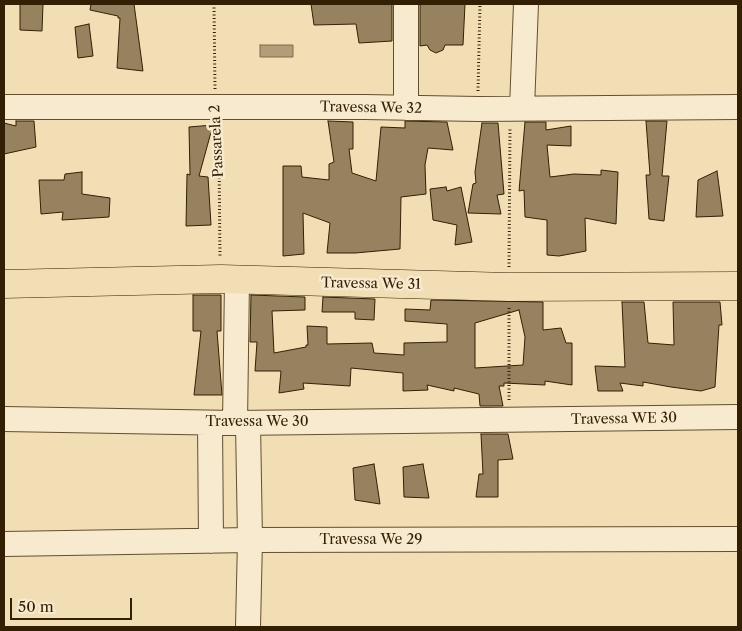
<!DOCTYPE html>
<style>
body{margin:0}
#map{position:relative;width:742px;height:631px;overflow:hidden;background:#f2deb4;font-family:"Libre Caslon Text",serif}
canvas{display:block}
.frame{position:absolute;inset:0;border:5px solid #331f03;pointer-events:none}
.scale{position:absolute;left:10px;top:598px;width:122px;height:22px;box-sizing:border-box;border:2px solid #331f03;border-top:0;padding-left:6px;font-size:15px;line-height:18px;white-space:nowrap;color:#331f03;-webkit-text-stroke:4px #f7eace;paint-order:stroke}
</style>
<div id="map">
<canvas width="742" height="631"></canvas>
<div class="frame"></div>
<div class="scale">50 m</div>
</div>
<script>
const g = document.querySelector('canvas').getContext('2d');
g.lineJoin = 'round';
function fillPath(path, color) { g.fillStyle = color; g.fill(path, 'evenodd'); }
const shape = rows => new Path2D(rows.map(r => 'M' + r).join(''));
function strokePath(path, color, width, dash) { g.strokeStyle = color; g.lineWidth = width; g.lineCap = dash ? 'butt' : 'round'; g.setLineDash(dash || []); g.stroke(path); }
function label(font, color, halo, rows, align = 'center') {
  g.font = font + ' "Libre Caslon Text",serif'; g.lineWidth = 5; g.setLineDash([]); g.textBaseline = 'middle'; g.strokeStyle = halo; g.fillStyle = color; for (const [text, x, y, turn = 0] of rows) {
    g.save(); g.translate(x, y); g.rotate((+turn || 0) * Math.PI / 180); g.textAlign = isNaN(turn) ? turn : align; if (halo) g.strokeText(text, 0, 0); g.fillText(text, 0, 0); g.restore();
  }
}
const water = shape([
 [260,45,293,45,293,57,260,57,260,45]
]);
const building = shape([
 [20,4,43,4,42,31,20,30,20,4],
 [91,4,134,4,143,71,117,68,120,18,118,18,118,16,90,10,91,4],
 [311,4,392,4,392,41,359,43,356,24,314,25,311,4],
 [420,4,465,4,463,45,445,45,443,50,436,53,430,50,427,45,420,46,420,4],
 [89,24,93,56,78,58,75,27,89,24],
 [16,121,34,121,36,147,4,154,4,123,16,126,16,121],
 [328,121,353,122,353,149,349,149,352,173,376,181,381,127,405,128,405,121,447,122,453,150,428,148,425,165,426,194,401,197,400,249,355,253,327,253,330,223,303,213,304,254,283,256,283,166,301,166,302,177,329,180,329,164,334,162,328,121],
 [646,121,667,121,662,176,669,176,664,221,649,219,646,175,650,175,646,121],
 [525,122,546,122,546,130,571,126,571,146,547,145,550,177,574,174,601,175,601,170,618,172,616,224,585,218,586,251,559,256,547,255,547,220,525,217,524,190,519,191,525,122],
 [482,123,498,123,504,194,497,195,501,214,468,213,473,184,476,183,475,172,482,123],
 [213,125,199,176,208,177,211,225,186,226,187,174,190,175,189,127,213,125],
 [717,171,723,216,696,217,698,180,717,171],
 [82,172,82,194,110,198,109,217,62,220,63,212,41,214,39,180,64,180,65,174,82,172],
 [446,187,447,191,461,187,472,242,455,245,457,225,433,220,430,189,446,187],
 [193,295,221,295,221,331,217,331,222,395,194,395,201,331,193,331,193,295],
 [251,295,305,297,305,310,272,311,274,353,306,347,306,345,308,345,307,326,327,327,327,344,372,343,374,353,404,355,404,343,447,342,447,324,405,321,405,309,430,310,431,300,543,302,543,330,561,328,566,343,572,343,572,385,545,381,545,385,504,383,504,386,499,386,503,406,480,406,479,394,454,388,454,391,427,385,428,390,403,391,403,373,351,368,350,386,303,383,304,389,279,393,281,371,255,371,257,342,250,342,251,295],
 [519,310,525,337,523,365,475,368,475,323,519,310],
 [323,297,375,299,374,320,355,319,355,312,322,312,323,297],
 [622,302,644,302,648,343,674,345,673,302,720,302,722,325,719,325,715,387,701,391,671,387,643,382,643,386,620,383,623,391,598,391,595,366,625,367,622,302],
 [481,434,508,434,513,459,498,460,498,497,476,497,479,474,483,474,481,434],
 [374,464,380,504,355,500,353,468,374,464],
 [423,464,429,498,404,497,403,467,423,464]
]);
const path = shape([
 [214,4,215,89],
 [478,91,480,4],
 [217,125,219,154,220,258],
 [509,267,510,128],
 [509,308,509,402]
]);
const minor = shape([
 [406,4,406,108],
 [4,107,364,107,478,109,738,107],
 [522,108,526,4],
 [4,419,235,423,738,417],
 [210,423,211,541],
 [235,423,237,280],
 [4,544,250,540,738,539],
 [248,627,250,540,248,423]
]);
const major = shape([
 [4,284,221,279,509,287,738,286]
]);
const streetNames = [
 ["Travessa We 32",371,108,1],
 ["Passarela 2",217,141,-93],
 ["Travessa We 31",371,284,1],
 ["Travessa WE 30",624,419,-1],
 ["Travessa We 30",257,422],
 ["Travessa We 29",371,540]
];
fillPath(water, '#b19d78');
strokePath(water, '#7f6b49', 1);
fillPath(building, '#96825f');
strokePath(building, '#331f03', 1);
strokePath(minor, '#634f2f', 26);
strokePath(major, '#331f03', 29);
strokePath(path, '#331f03', 3, [1, 2.5]);
strokePath(minor, '#f7eace', 24);
strokePath(major, '#f2deb4', 28);
label('14px', '#331f03', '#f7eace', streetNames);
</script>
